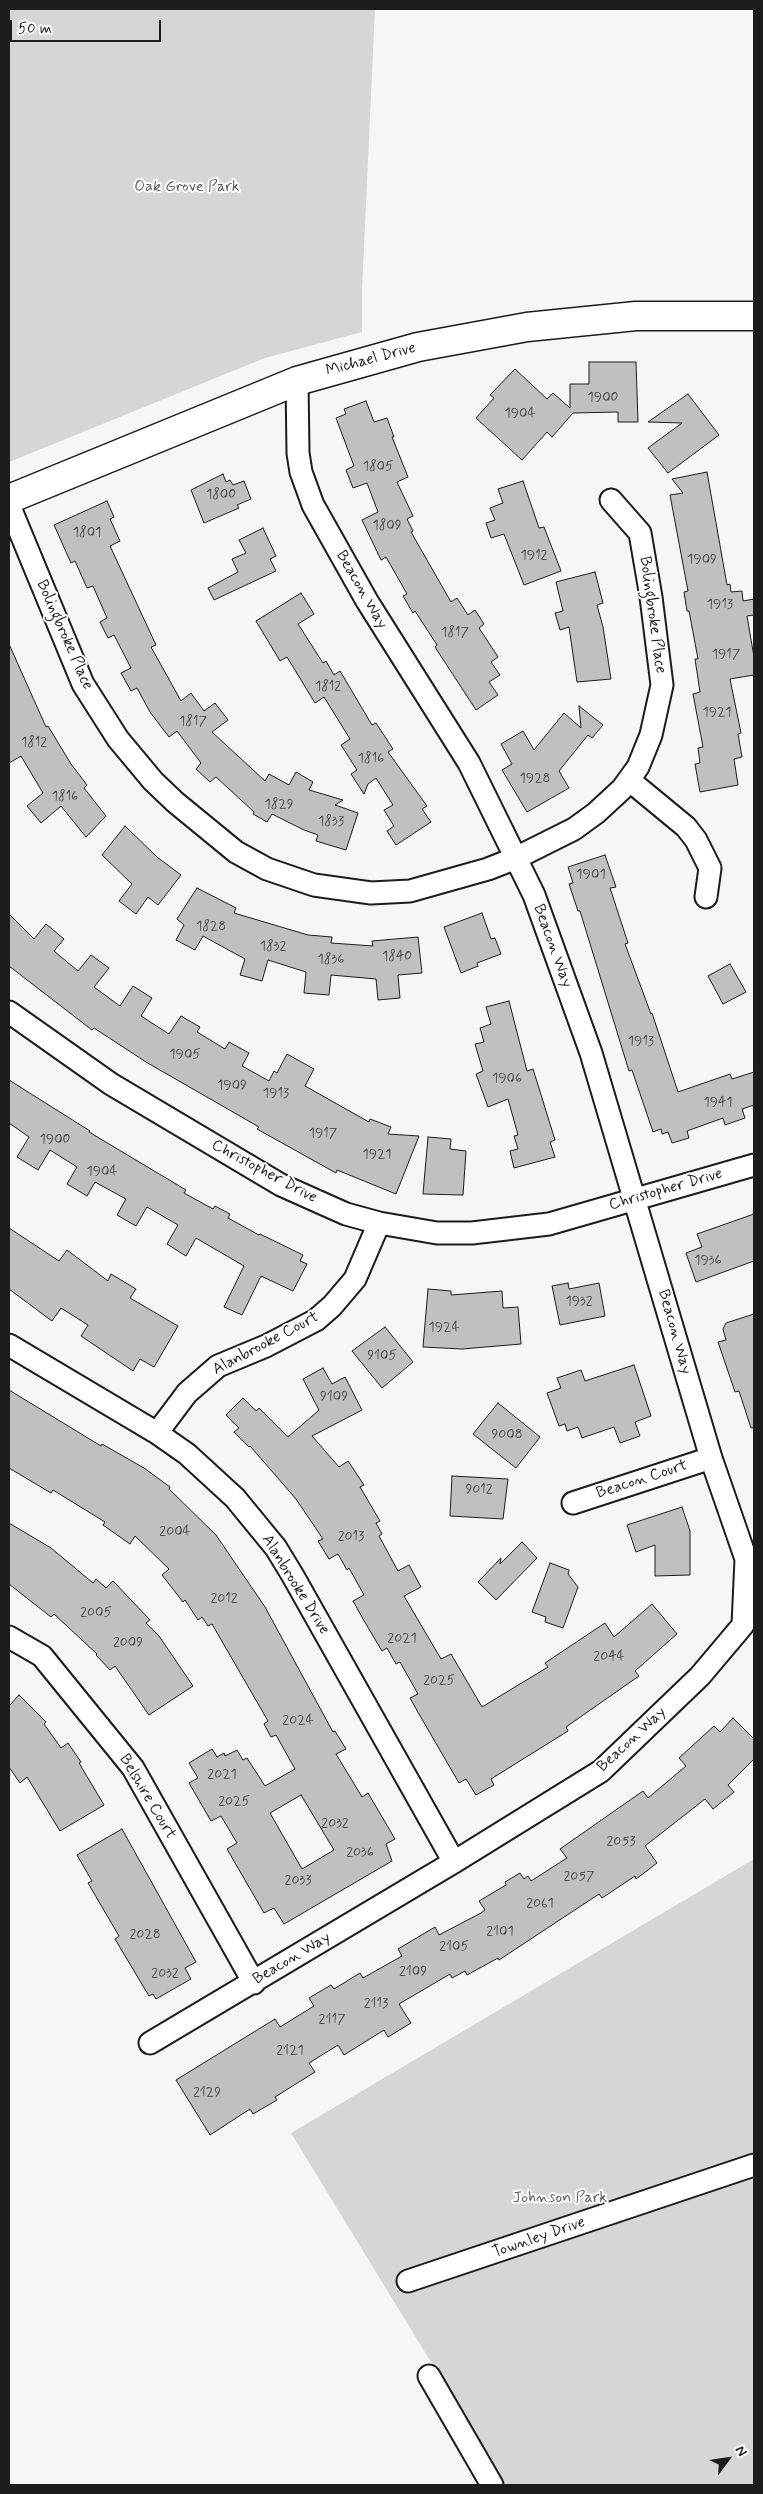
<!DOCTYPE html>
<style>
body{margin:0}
#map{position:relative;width:763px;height:2494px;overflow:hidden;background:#f6f6f6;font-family:Mynerve,sans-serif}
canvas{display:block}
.frame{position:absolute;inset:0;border:10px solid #1c1c1c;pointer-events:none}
.north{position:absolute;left:703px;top:2434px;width:50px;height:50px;-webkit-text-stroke:4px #fff;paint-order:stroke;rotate:59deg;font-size:14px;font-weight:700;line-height:20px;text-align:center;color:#1c1c1c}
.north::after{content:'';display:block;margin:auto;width:18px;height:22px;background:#1c1c1c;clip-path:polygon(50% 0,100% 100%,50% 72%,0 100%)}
.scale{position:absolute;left:10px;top:20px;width:151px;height:22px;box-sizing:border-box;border:2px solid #1c1c1c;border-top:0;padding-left:6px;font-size:15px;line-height:18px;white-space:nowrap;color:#1c1c1c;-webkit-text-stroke:4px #fff;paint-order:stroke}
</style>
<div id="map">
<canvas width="763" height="2494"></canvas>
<div class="frame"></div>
<div class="north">N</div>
<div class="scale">50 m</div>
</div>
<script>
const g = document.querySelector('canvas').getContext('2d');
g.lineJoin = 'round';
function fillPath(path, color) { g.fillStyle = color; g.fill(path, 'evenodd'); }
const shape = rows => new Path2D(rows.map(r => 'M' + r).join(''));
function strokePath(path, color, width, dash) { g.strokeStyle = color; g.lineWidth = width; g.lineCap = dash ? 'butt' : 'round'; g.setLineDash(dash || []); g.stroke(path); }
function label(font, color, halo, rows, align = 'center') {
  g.font = font + ' Mynerve,sans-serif'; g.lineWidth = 4; g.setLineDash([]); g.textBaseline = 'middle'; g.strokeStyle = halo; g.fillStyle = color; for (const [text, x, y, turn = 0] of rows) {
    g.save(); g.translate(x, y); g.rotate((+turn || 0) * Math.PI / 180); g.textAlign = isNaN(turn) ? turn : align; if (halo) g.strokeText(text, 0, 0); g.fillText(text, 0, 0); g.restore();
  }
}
const green = shape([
 [9,9,375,9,362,290,362,332,265,358,9,462],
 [754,1859,754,2485,506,2485,291,2133]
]);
const building = shape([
 [589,362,636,362,638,422,618,422,618,412,573,413,552,437,547,432,522,460,476,418,494,398,490,395,515,369,547,399,553,393,570,408,570,384,589,384,589,362],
 [688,394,719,435,668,473,648,448,682,423,648,422,688,394],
 [366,401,374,422,387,418,394,437,392,437,408,477,397,482,413,516,407,519,413,531,411,532,451,602,457,598,468,615,475,610,484,624,479,628,498,657,491,662,500,675,489,682,498,695,476,710,435,647,437,645,415,611,413,613,403,596,407,594,386,557,381,560,362,520,378,512,367,483,353,488,346,470,354,466,336,418,346,414,344,409,366,401],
 [707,472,727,585,730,584,731,592,742,591,743,601,754,599,754,615,747,616,754,657,754,675,730,679,741,733,738,734,742,757,734,759,738,785,700,792,695,764,700,763,698,748,703,747,693,694,700,692,695,659,698,659,689,611,687,611,684,592,688,591,670,495,683,493,672,479,707,472],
 [223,474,226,482,230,480,233,485,244,481,251,499,237,505,239,508,204,523,191,490,223,474],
 [523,481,539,528,544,527,561,571,524,585,504,534,491,538,486,523,495,520,490,508,503,503,498,489,523,481],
 [107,501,114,517,110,519,120,541,110,546,156,645,151,647,181,701,191,693,204,711,215,703,228,720,212,732,265,781,269,774,289,785,296,772,313,782,309,790,343,800,335,805,358,813,346,850,316,841,318,835,304,830,272,814,267,822,253,814,254,812,216,777,210,782,196,769,201,763,177,731,169,737,150,712,137,688,131,691,121,673,131,668,114,635,108,638,100,622,107,618,93,586,87,588,75,561,71,563,54,525,107,501],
 [263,528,276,556,270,559,276,571,214,600,208,588,238,572,232,559,246,553,239,540,263,528],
 [595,572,603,603,597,605,603,627,611,679,577,682,569,627,560,630,555,613,563,611,556,582,595,572],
 [301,593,314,614,298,624,323,663,326,661,334,675,340,671,372,725,376,723,393,749,388,752,427,806,422,809,431,822,396,845,387,831,394,826,384,810,393,805,376,778,368,784,364,794,351,774,357,770,341,745,350,739,324,697,315,703,287,657,280,661,256,621,301,593],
 [9,644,46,727,48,726,71,764,87,785,84,788,106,816,86,837,61,806,41,823,27,806,43,793,21,756,9,763,9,644],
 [579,706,603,725,592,738,588,735,559,771,569,788,527,812,502,770,512,764,501,744,523,731,534,750,564,713,581,728,579,706],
 [125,826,157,857,181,875,158,905,148,897,136,914,119,901,132,884,102,855,125,826],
 [605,855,616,887,610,888,628,943,625,944,651,1014,652,1013,678,1092,730,1074,732,1079,754,1072,754,1105,742,1109,745,1118,725,1125,723,1118,687,1131,689,1138,672,1143,668,1132,662,1134,661,1129,653,1132,632,1070,629,1071,580,911,578,911,569,884,573,883,568,867,605,855],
 [197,888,236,908,234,913,308,935,332,937,331,943,373,946,372,941,418,937,422,973,398,975,400,998,378,1000,376,979,331,975,329,995,304,993,306,972,268,960,262,981,240,975,245,959,203,936,195,950,176,940,184,925,177,919,197,888],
 [482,913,491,939,495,938,501,954,477,963,478,966,461,973,444,927,482,913],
 [9,914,34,939,46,924,64,939,54,951,78,971,91,955,109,968,94,987,120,1006,133,986,152,998,141,1016,169,1034,181,1016,200,1027,197,1032,225,1049,229,1042,249,1053,242,1066,269,1081,274,1071,277,1073,287,1054,314,1069,305,1086,369,1122,370,1119,391,1127,388,1134,419,1136,396,1194,337,1170,336,1173,257,1129,259,1127,146,1062,94,1028,92,1030,9,966,9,914],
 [730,964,746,992,723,1004,708,976,730,964],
 [509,1001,527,1071,533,1069,555,1140,550,1142,555,1157,514,1168,510,1151,518,1149,514,1136,518,1135,508,1099,488,1107,476,1074,483,1071,475,1044,484,1042,480,1028,491,1024,486,1007,509,1001],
 [9,1080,90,1131,89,1132,186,1190,184,1193,213,1209,215,1206,230,1214,228,1218,259,1235,260,1234,303,1255,300,1261,307,1264,293,1291,261,1276,242,1315,224,1307,244,1266,196,1238,186,1256,167,1244,178,1225,147,1207,136,1226,117,1215,126,1199,95,1182,87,1196,67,1184,77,1167,50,1150,38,1170,17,1157,29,1137,9,1123,9,1080],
 [428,1137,451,1139,450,1149,466,1151,463,1195,423,1194,428,1137],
 [754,1214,754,1261,696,1282,686,1253,702,1247,697,1234,754,1214],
 [9,1228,59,1261,67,1250,108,1281,111,1274,136,1289,130,1298,178,1326,154,1367,140,1359,133,1371,81,1336,88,1325,61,1308,52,1321,9,1289,9,1228],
 [568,1283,569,1289,599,1283,605,1316,560,1325,552,1286,568,1283],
 [428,1289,451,1291,451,1295,502,1291,503,1308,518,1307,521,1344,462,1349,423,1347,428,1289],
 [754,1314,754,1427,751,1428,739,1391,735,1392,718,1342,726,1340,723,1329,726,1323,754,1314],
 [385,1327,413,1362,382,1388,352,1351,385,1327],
 [634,1365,651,1416,635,1422,640,1436,620,1443,614,1427,582,1438,578,1427,567,1431,565,1424,559,1426,547,1393,561,1388,557,1378,581,1370,585,1381,634,1365],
 [323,1368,332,1384,345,1377,362,1410,312,1436,339,1467,348,1461,364,1485,360,1487,380,1521,376,1523,382,1534,379,1536,398,1571,409,1565,421,1587,404,1596,441,1659,451,1654,482,1707,548,1667,545,1663,605,1623,614,1637,652,1604,677,1634,635,1671,639,1676,566,1727,568,1731,491,1779,494,1785,476,1795,466,1779,459,1783,419,1714,410,1698,418,1694,400,1662,396,1664,387,1648,382,1651,363,1619,353,1601,364,1595,349,1568,347,1570,338,1554,329,1559,318,1541,323,1539,296,1499,250,1446,249,1447,234,1432,239,1428,226,1415,243,1398,256,1411,259,1408,288,1437,319,1410,303,1379,323,1368],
 [9,1390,101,1446,102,1444,144,1468,170,1487,169,1489,216,1535,265,1607,333,1732,335,1731,346,1749,336,1754,362,1797,368,1793,395,1839,386,1844,392,1861,284,1924,274,1908,264,1913,227,1849,237,1843,221,1816,211,1821,189,1783,198,1778,189,1763,212,1749,217,1757,224,1753,225,1756,237,1750,243,1760,247,1758,265,1786,295,1769,276,1735,271,1737,264,1724,268,1721,212,1624,208,1626,202,1617,198,1620,185,1600,183,1602,162,1575,169,1569,135,1536,130,1544,103,1525,105,1522,53,1490,51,1493,9,1468,9,1390],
 [301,1795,334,1850,302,1869,270,1813,301,1795],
 [498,1403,540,1437,516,1468,473,1434,498,1403],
 [452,1476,508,1479,503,1519,450,1516,452,1476],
 [682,1507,690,1531,690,1575,655,1576,655,1545,636,1552,627,1525,682,1507],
 [9,1523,51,1548,93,1583,96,1579,106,1588,113,1581,150,1620,146,1623,159,1636,193,1686,149,1715,115,1666,110,1670,96,1655,97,1654,54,1614,51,1617,9,1584,9,1523],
 [522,1542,537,1558,496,1600,478,1582,501,1558,500,1564,522,1542],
 [550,1563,569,1570,568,1574,578,1587,563,1628,545,1622,546,1617,532,1612,550,1563],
 [19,1695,46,1722,44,1724,61,1748,68,1743,81,1762,79,1763,104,1805,60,1831,27,1777,20,1783,9,1767,9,1706,19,1695],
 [733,1718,754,1739,754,1759,728,1785,734,1792,713,1809,705,1799,645,1846,657,1863,636,1879,635,1876,602,1898,599,1894,499,1960,498,1958,467,1975,465,1971,452,1978,450,1974,399,2004,411,2023,388,2037,384,2030,344,2055,338,2045,309,2063,315,2072,275,2097,277,2100,253,2114,250,2109,210,2135,176,2080,275,2019,280,2027,314,2006,309,1998,331,1985,334,1989,360,1973,363,1978,402,1956,398,1949,435,1927,439,1935,481,1913,485,1910,479,1901,506,1885,505,1882,520,1873,524,1879,528,1876,531,1881,567,1858,560,1849,643,1791,648,1798,686,1766,679,1758,714,1726,720,1732,733,1718],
 [122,1829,196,1962,185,1968,191,1979,156,1999,153,1994,149,1996,115,1939,119,1936,88,1883,92,1881,77,1855,122,1829]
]);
const minor = shape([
 [9,505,83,684,118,739,153,781,175,802,236,852,267,869,314,885,371,893,410,891,488,869,516,858,574,829,596,813,622,789,638,767,651,735,662,685,651,597,640,533,611,500],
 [629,780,686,827,696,840,710,868,706,897],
 [9,1012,111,1084,281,1185,346,1214,379,1223,437,1233,472,1233,549,1224,754,1165],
 [9,1345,157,1433,187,1454,235,1498,276,1548,293,1576,454,1862],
 [157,1433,187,1393,218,1366,266,1346,316,1320,332,1306,355,1279,379,1223],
 [573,1503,711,1458],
 [9,1637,42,1656,133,1768,254,1983],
 [150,2043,454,1862,601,1771,700,1676,743,1625,746,1559,711,1458,591,1053,534,895,469,763,367,601,313,505,301,472,298,453,297,381],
 [408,2281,754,2165],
 [429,2376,492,2485]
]);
const tertiary = shape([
 [9,499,297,381,418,347,527,327,636,316,754,316]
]);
const numberNames = [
 ["1900",603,398],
 ["1904",520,414],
 ["1805",378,467],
 ["1800",221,495],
 ["1809",387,526],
 ["1801",87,533],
 ["1912",534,556],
 ["1909",702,560],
 ["1913",720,605],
 ["1817",455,633],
 ["1917",726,655],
 ["1812",328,687],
 ["1921",717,713],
 ["1817",193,722],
 ["1812",34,743],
 ["1816",371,759],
 ["1928",535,779],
 ["1816",65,797],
 ["1829",279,805],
 ["1833",331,822],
 ["1901",591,875],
 ["1828",211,927],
 ["1832",273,947],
 ["1840",397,957],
 ["1836",331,960],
 ["1913",641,1042],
 ["1905",185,1055],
 ["1906",507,1079],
 ["1909",232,1086],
 ["1913",276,1094],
 ["1941",718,1103],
 ["1917",323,1134],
 ["1900",55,1140],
 ["1921",377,1155],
 ["1904",102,1172],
 ["1936",708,1261],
 ["1932",579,1302],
 ["1924",444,1328],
 ["9105",382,1356],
 ["9109",334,1397],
 ["9008",507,1435],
 ["9012",479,1490],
 ["2004",175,1532],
 ["2013",351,1537],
 ["2012",224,1599],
 ["2005",96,1613],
 ["2021",402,1639],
 ["2009",128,1643],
 ["2044",609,1657],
 ["2025",439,1681],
 ["2024",298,1721],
 ["2021",222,1775],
 ["2025",234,1802],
 ["2032",335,1824],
 ["2053",621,1842],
 ["2036",360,1853],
 ["2057",579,1877],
 ["2033",298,1881],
 ["2061",540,1904],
 ["2101",500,1932],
 ["2028",145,1935],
 ["2105",454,1947],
 ["2109",413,1972],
 ["2032",165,1974],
 ["2113",376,2004],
 ["2117",332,2020],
 ["2121",290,2051],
 ["2129",207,2093]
];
const parkNames = [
 ["Oak Grove Park",187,188],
 ["Johnson Park",560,2199]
];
const streetNames = [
 ["Michael Drive",371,360,-15],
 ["Beacon Way",361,590,60],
 ["Bolingbroke Place",652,615,82],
 ["Bolingbroke Place",64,635,66],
 ["Beacon Way",552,946,70],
 ["Christopher Drive",264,1172,28],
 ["Christopher Drive",666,1190,-16],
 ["Beacon Way",674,1332,74],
 ["Alanbrooke Court",266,1344,-28],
 ["Beacon Court",642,1480,-18],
 ["Alanbrooke Drive",295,1585,58],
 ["Beacon Way",632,1740,-43],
 ["Belshire Court",147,1797,59],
 ["Beacon Way",292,1959,-31],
 ["Townley Drive",539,2238,-19]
];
fillPath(green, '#d6d6d6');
fillPath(building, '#c0c0c0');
strokePath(building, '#1c1c1c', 1);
strokePath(minor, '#1c1c1c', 25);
strokePath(tertiary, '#1c1c1c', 31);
strokePath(minor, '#fff', 21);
strokePath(tertiary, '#fff', 28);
label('14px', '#454545', null, numberNames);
label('16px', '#5d5d5d', '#fff', parkNames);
label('16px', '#1c1c1c', '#fff', streetNames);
</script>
